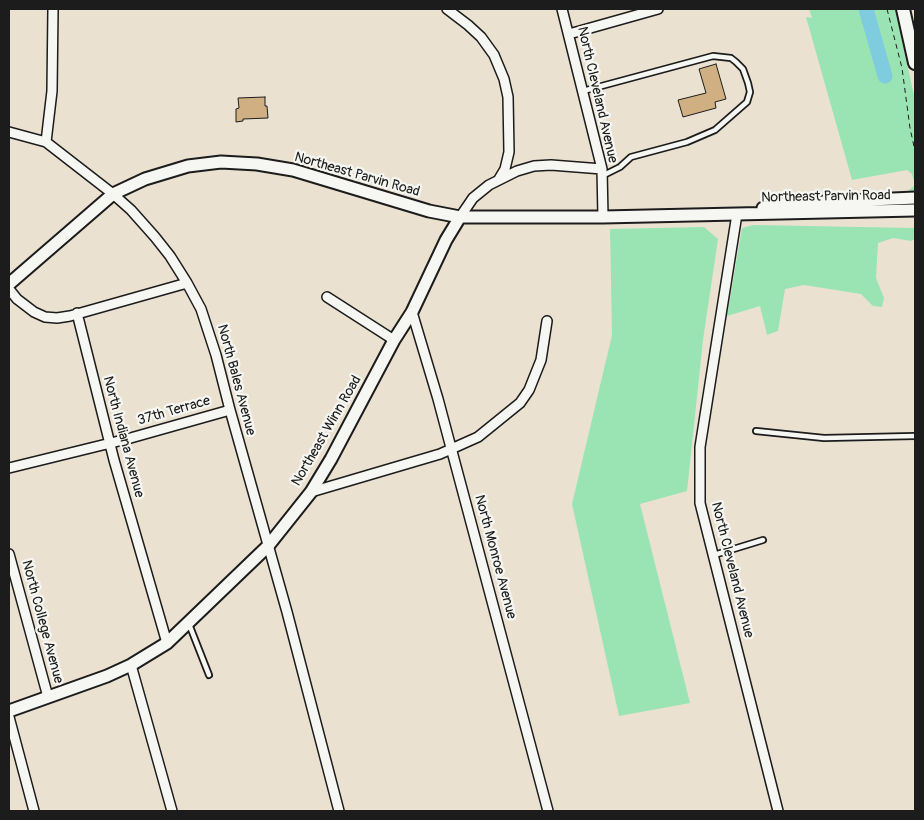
<!DOCTYPE html>
<style>
body{margin:0}
#map{position:relative;width:924px;height:820px;overflow:hidden;background:#ebe1d1;font-family:Pangolin,sans-serif}
canvas{display:block}
.frame{position:absolute;inset:0;border:10px solid #1c1c1c;pointer-events:none}
</style>
<div id="map">
<canvas width="924" height="820"></canvas>
<div class="frame"></div>
</div>
<script>
const g = document.querySelector('canvas').getContext('2d');
g.lineJoin = 'round';
function fillPath(path, color) { g.fillStyle = color; g.fill(path, 'evenodd'); }
const shape = rows => new Path2D(rows.map(r => 'M' + r).join(''));
function strokePath(path, color, width, dash) { g.strokeStyle = color; g.lineWidth = width; g.lineCap = dash ? 'butt' : 'round'; g.setLineDash(dash || []); g.stroke(path); }
function label(font, color, halo, rows, align = 'center') {
  g.font = font + ' Pangolin,sans-serif'; g.lineWidth = 4.5; g.setLineDash([]); g.textBaseline = 'middle'; g.strokeStyle = halo; g.fillStyle = color; for (const [text, x, y, turn = 0] of rows) {
    g.save(); g.translate(x, y); g.rotate((+turn || 0) * Math.PI / 180); g.textAlign = isNaN(turn) ? turn : align; if (halo) g.strokeText(text, 0, 0); g.fillText(text, 0, 0); g.restore();
  }
}
const green = shape([
 [809,9,895,9,915,100,915,190,909,192,909,190,914,186,914,181,912,174,907,170,852,180,806,17,812,18],
 [753,225,915,228,915,239,911,241,893,238,878,243,876,278,884,298,882,307,873,306,861,294,804,285,785,289,778,331,767,335,760,306,727,316,742,228],
 [704,227,718,239,703,340,687,491,640,504,690,703,619,716,572,504,612,335,610,229]
]);
const river = shape([
 [866,9,885,76]
]);
const building = shape([
 [716,64,726,99,715,102,716,108,683,117,678,100,706,93,699,69,716,64],
 [265,97,265,106,267,106,268,118,243,119,243,121,236,122,236,109,239,108,238,98,265,97]
]);
const path = shape([
 [887,9,902,68,910,128,915,151]
]);
const lane = shape([
 [583,91,713,56,731,58,736,62,743,69,748,83,750,92,747,102,715,130,687,142,631,157,620,167,606,174,603,174],
 [756,431,824,438,915,436],
 [714,555,763,540],
 [189,624,209,675]
]);
const street = shape([
 [53,9,52,91,46,142,113,194,131,210,155,237,170,256,187,283,201,309,216,355,230,410,287,612,339,811],
 [447,9,468,25,481,37,494,55,504,79,508,97,509,152,505,169,499,179],
 [562,9,602,169,603,217],
 [569,34,658,9],
 [9,132,46,142],
 [737,214,700,447,700,503,778,811],
 [460,217,473,198,489,185,517,171,534,166,551,165,602,169],
 [9,289,17,299,34,312,45,317,57,318,70,316,187,283],
 [327,297,394,340],
 [412,312,438,399,548,811],
 [77,313,114,460,167,643],
 [9,468,127,439,230,410],
 [311,492,440,454,478,437,520,403,529,390,541,360,547,321],
 [9,554,48,697],
 [131,665,172,811],
 [9,717,34,811]
]);
const secondary = shape([
 [763,208,781,204,915,198],
 [9,284,113,194,145,179,188,166,221,162,257,164,293,170,429,211,460,217,603,217,915,210],
 [9,711,107,676,131,665,167,643,268,546,311,492,331,459,394,340,412,312,446,240,460,217]
]);
const primary = shape([
 [903,9,915,63]
]);
const streetNames = [
 ["North Cleveland Avenue",597,95,77],
 ["Northeast Parvin Road",357,175,16],
 ["Northeast Parvin Road",826,197,-1],
 ["North Bales Avenue",236,380,75],
 ["37th Terrace",174,411,-16],
 ["Northeast Winn Road",327,431,-60],
 ["North Indiana Avenue",123,437,75],
 ["North Monroe Avenue",495,557,75],
 ["North Cleveland Avenue",732,570,76],
 ["North College Avenue",42,622,75]
];
fillPath(green, '#9ae4b3');
strokePath(river, '#80ccdf', 15);
fillPath(building, '#d0af83');
strokePath(building, '#1c1c1c', 1);
strokePath(lane, '#1c1c1c', 8);
strokePath(street, '#1c1c1c', 12);
strokePath(secondary, '#1c1c1c', 15);
strokePath(primary, '#1c1c1c', 16);
strokePath(path, '#1c1c1c', 1, [5, 4]);
strokePath(lane, '#f6f6f2', 4.5);
strokePath(street, '#f6f6f2', 9);
strokePath(secondary, '#f6f6f2', 11);
strokePath(primary, '#f6f6f2', 12);
label('14px', '#1c1c1c', '#f6f6f2', streetNames);
</script>
